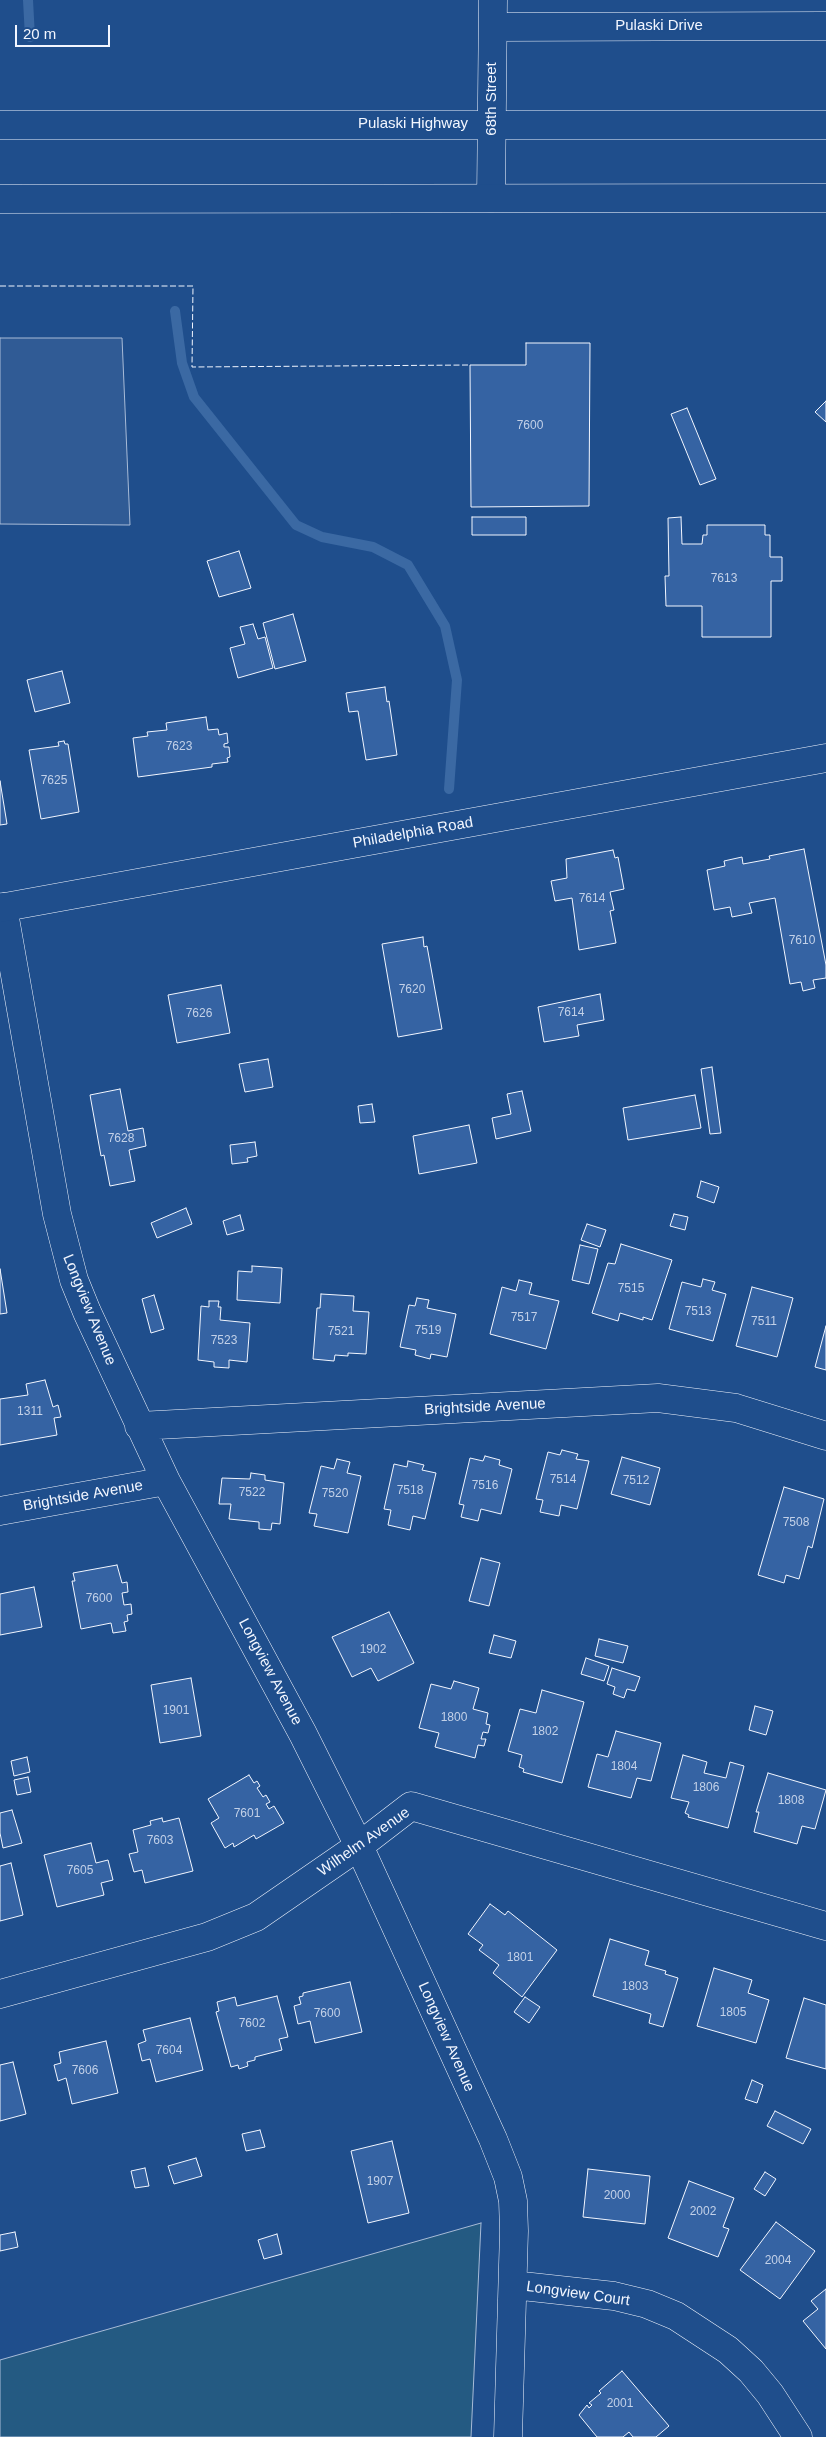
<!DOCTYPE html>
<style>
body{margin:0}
#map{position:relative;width:826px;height:2437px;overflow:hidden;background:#1f4e8c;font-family:Arial,sans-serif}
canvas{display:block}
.scale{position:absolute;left:15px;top:25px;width:95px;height:22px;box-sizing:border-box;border:2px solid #f2f6ff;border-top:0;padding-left:6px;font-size:15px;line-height:18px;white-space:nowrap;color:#f2f6ff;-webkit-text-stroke:4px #1f4e8c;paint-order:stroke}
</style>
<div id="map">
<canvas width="826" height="2437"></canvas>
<div class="scale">20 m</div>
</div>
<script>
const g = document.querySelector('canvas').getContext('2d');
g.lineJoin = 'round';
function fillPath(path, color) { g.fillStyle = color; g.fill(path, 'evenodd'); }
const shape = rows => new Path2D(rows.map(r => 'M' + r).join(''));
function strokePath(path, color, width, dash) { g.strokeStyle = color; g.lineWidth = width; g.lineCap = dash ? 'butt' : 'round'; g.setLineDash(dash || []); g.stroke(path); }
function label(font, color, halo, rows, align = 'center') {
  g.font = font + ' Arial,sans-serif'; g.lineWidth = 4; g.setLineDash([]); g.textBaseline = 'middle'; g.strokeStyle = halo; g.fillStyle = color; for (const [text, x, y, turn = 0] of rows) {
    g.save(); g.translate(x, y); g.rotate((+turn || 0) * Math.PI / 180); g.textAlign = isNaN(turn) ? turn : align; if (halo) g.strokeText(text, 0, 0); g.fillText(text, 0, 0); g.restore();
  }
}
const green = shape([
 [481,2223,471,2437,0,2437,0,2360,481,2223]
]);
const parking = shape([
 [0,338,122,338,130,525,0,524,0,338]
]);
const stream = shape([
 [28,0,30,37],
 [175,311,182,363,194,397,296,525,322,537,373,547,408,565,445,626,457,680,449,789]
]);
const building = shape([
 [526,343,590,343,589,506,471,507,470,365,526,365,526,343],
 [826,401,826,422,815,412,826,401],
 [687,408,716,479,700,485,671,414,687,408],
 [472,517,526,517,526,535,472,535,472,517],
 [681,517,682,544,702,544,703,535,707,535,707,525,765,525,765,535,770,535,770,557,782,557,782,581,771,581,771,637,702,637,702,606,666,606,665,576,669,576,668,518,681,517],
 [239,551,251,588,219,597,207,561,239,551],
 [293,614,306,661,275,669,263,623,293,614],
 [253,624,258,639,265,637,273,668,238,678,230,648,245,644,240,627,253,624],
 [62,671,70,703,35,712,27,680,62,671],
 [385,687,387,702,389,701,397,755,366,760,358,711,349,712,346,693,385,687],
 [206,717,208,730,218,729,219,735,227,733,228,743,224,744,224,747,229,747,230,757,227,758,228,762,212,764,212,767,138,777,133,738,148,736,147,732,167,730,166,723,206,717],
 [64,741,65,744,68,744,79,812,41,819,29,750,59,746,58,742,64,741],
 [0,781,7,824,0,825,0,781],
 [804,849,826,965,826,978,813,980,815,988,803,991,801,982,790,984,775,898,749,903,752,913,732,917,730,907,714,910,707,870,725,866,724,861,742,857,743,864,770,859,769,856,804,849],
 [613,850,615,858,618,857,624,889,610,892,614,910,610,911,616,943,579,950,572,898,555,901,551,881,567,878,566,859,613,850],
 [423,937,424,947,427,946,442,1029,398,1037,382,944,423,937],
 [221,985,230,1033,177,1043,168,995,221,985],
 [600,994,604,1020,577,1025,579,1036,544,1042,538,1007,600,994],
 [268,1059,273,1087,245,1092,239,1064,268,1059],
 [712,1067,721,1133,710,1134,701,1069,712,1067],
 [120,1089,128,1131,143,1128,146,1146,129,1150,135,1181,110,1186,104,1155,101,1156,90,1095,120,1089],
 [522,1091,531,1131,496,1139,492,1118,511,1114,507,1094,522,1091],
 [695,1095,701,1128,628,1140,623,1108,695,1095],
 [372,1104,375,1122,360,1123,358,1106,372,1104],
 [469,1125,477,1163,419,1174,413,1136,469,1125],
 [255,1142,257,1156,247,1158,248,1162,232,1164,230,1145,255,1142],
 [701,1181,719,1187,714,1203,697,1197,701,1181],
 [186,1208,192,1224,157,1238,151,1223,186,1208],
 [674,1214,688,1217,685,1230,670,1226,674,1214],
 [240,1215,244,1230,227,1235,223,1221,240,1215],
 [587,1224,606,1230,600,1247,581,1240,587,1224],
 [621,1244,672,1260,652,1320,643,1317,643,1320,620,1313,618,1321,592,1313,608,1263,615,1264,621,1244],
 [580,1245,598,1249,589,1284,572,1280,580,1245],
 [252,1266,282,1268,280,1303,237,1300,238,1271,252,1272,252,1266],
 [0,1269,7,1313,0,1314,0,1269],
 [703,1279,715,1282,712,1290,726,1294,713,1341,669,1329,682,1282,701,1287,703,1279],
 [519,1280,532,1283,529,1294,559,1301,546,1349,490,1334,502,1287,516,1291,519,1280],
 [752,1287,793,1298,777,1357,736,1346,752,1287],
 [321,1294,354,1296,353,1311,369,1312,366,1354,348,1353,348,1356,335,1355,334,1361,313,1359,317,1308,320,1308,321,1294],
 [154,1295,164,1329,151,1333,142,1299,154,1295],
 [417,1298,429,1300,427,1308,456,1314,447,1357,431,1354,430,1359,415,1355,416,1350,400,1347,409,1305,415,1306,417,1298],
 [209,1301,219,1301,218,1307,221,1307,220,1320,250,1323,247,1362,229,1360,229,1368,214,1367,214,1362,198,1360,201,1306,209,1307,209,1301],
 [826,1326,826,1370,815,1367,826,1326],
 [45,1380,53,1407,58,1405,61,1417,54,1418,57,1435,0,1445,0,1399,28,1395,26,1384,45,1380],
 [562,1450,578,1454,576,1459,589,1461,577,1509,561,1505,559,1516,540,1512,543,1500,536,1499,548,1452,560,1455,562,1450],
 [485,1456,500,1460,499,1465,512,1469,501,1514,481,1509,478,1521,461,1517,464,1505,459,1504,470,1458,483,1461,485,1456],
 [622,1457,660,1468,650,1505,611,1494,622,1457],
 [337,1459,350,1462,347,1473,361,1476,348,1533,314,1526,317,1514,309,1513,321,1466,334,1469,337,1459],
 [408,1461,424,1465,422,1470,436,1473,425,1519,413,1516,410,1530,388,1525,391,1510,384,1509,394,1464,407,1467,408,1461],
 [251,1473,265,1475,265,1480,284,1483,280,1524,272,1523,271,1530,259,1529,259,1522,229,1519,231,1504,219,1504,222,1478,250,1479,251,1473],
 [784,1487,824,1499,812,1548,808,1546,799,1579,786,1575,784,1583,758,1575,784,1487],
 [481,1558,500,1563,489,1606,469,1601,481,1558],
 [117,1565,122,1583,127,1582,128,1592,122,1593,124,1605,131,1604,132,1614,127,1615,128,1621,124,1622,126,1631,113,1633,111,1623,81,1629,72,1581,75,1581,73,1573,117,1565],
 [34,1587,42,1627,0,1635,0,1594,34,1587],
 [389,1612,414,1663,378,1681,371,1668,352,1677,332,1637,389,1612],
 [494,1635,516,1641,511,1658,489,1653,494,1635],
 [599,1639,628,1646,623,1663,595,1656,599,1639],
 [586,1658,609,1666,604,1681,581,1674,586,1658],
 [612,1668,640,1677,635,1691,627,1689,624,1698,613,1694,615,1687,607,1684,612,1668],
 [191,1678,201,1736,160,1743,151,1685,191,1678],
 [454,1681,479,1688,473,1709,488,1713,486,1724,490,1725,488,1733,483,1732,481,1739,486,1739,484,1746,478,1745,475,1758,435,1747,439,1733,419,1728,431,1684,451,1689,454,1681],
 [542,1690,584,1702,562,1783,523,1772,524,1769,519,1767,522,1755,508,1751,520,1709,536,1713,542,1690],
 [755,1706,773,1711,766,1735,749,1730,755,1706],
 [616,1731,661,1743,651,1781,637,1778,631,1798,588,1787,597,1754,608,1757,616,1731],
 [683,1755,707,1762,704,1773,726,1778,730,1762,744,1766,728,1828,688,1817,689,1815,685,1813,689,1802,671,1798,683,1755],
 [27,1757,30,1772,14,1776,11,1761,27,1757],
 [768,1773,826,1790,815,1829,802,1826,797,1844,754,1832,759,1812,756,1812,768,1773],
 [249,1775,254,1783,257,1781,260,1786,257,1788,263,1797,266,1795,270,1802,266,1804,269,1809,274,1806,284,1823,256,1839,254,1835,234,1847,233,1843,225,1848,211,1823,219,1818,208,1799,249,1775],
 [28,1777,31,1792,17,1795,14,1780,28,1777],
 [12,1810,22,1843,3,1848,0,1833,0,1813,12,1810],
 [162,1818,163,1822,179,1818,193,1871,145,1883,142,1870,134,1872,129,1854,138,1852,133,1830,151,1825,150,1821,162,1818],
 [91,1843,96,1863,108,1860,113,1880,101,1883,104,1895,57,1907,44,1855,91,1843],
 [11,1863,23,1915,0,1921,0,1866,11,1863],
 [490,1904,505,1915,508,1911,557,1950,522,1997,493,1973,499,1965,479,1950,483,1945,468,1934,490,1904],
 [610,1939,649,1951,645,1965,666,1971,665,1974,678,1978,663,2027,649,2023,651,2014,593,1996,610,1939],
 [714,1968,752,1980,748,1993,769,2000,756,2043,697,2026,714,1968],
 [350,1982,362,2032,315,2043,310,2021,298,2024,294,2006,301,2004,299,1997,303,1996,303,1993,350,1982],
 [277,1996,288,2037,279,2039,282,2050,255,2057,255,2060,247,2062,248,2066,239,2069,238,2065,231,2067,216,2012,219,2011,217,2002,235,1997,237,2006,277,1996],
 [525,1997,540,2007,529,2023,514,2012,525,1997],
 [804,1998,826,2005,826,2069,786,2058,804,1998],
 [190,2018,203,2070,156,2082,150,2059,142,2061,138,2044,146,2041,143,2030,190,2018],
 [106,2041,118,2093,72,2104,66,2078,58,2081,54,2065,61,2063,59,2052,106,2041],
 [13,2062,26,2114,0,2121,0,2065,13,2062],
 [752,2080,763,2085,757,2103,745,2099,752,2080],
 [775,2111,811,2129,803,2144,767,2126,775,2111],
 [260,2130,265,2147,246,2151,242,2134,260,2130],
 [392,2141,409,2213,368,2223,351,2151,392,2141],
 [196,2158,202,2176,174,2184,168,2166,196,2158],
 [145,2168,149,2186,135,2188,131,2171,145,2168],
 [588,2169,650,2176,645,2224,583,2217,588,2169],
 [765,2172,776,2179,765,2196,754,2189,765,2172],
 [689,2181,734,2198,723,2227,729,2229,718,2257,668,2238,689,2181],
 [776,2222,815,2251,780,2299,740,2270,776,2222],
 [15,2232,18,2247,0,2251,0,2235,15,2232],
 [277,2234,282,2254,264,2259,258,2240,277,2234],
 [826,2289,826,2349,803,2321,818,2309,811,2301,826,2289],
 [622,2371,669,2426,656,2437,633,2437,629,2432,623,2437,597,2437,579,2415,587,2405,589,2408,592,2405,589,2403,601,2393,599,2391,622,2371]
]);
const minor = shape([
 [493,27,826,26],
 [491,198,493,0],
 [3,907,57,1214,74,1280,87,1312,166,1481,303,1734,359,1846,493,2139,508,2177,513,2201,514,2231,508,2437],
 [139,1426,658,1398,736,1408,826,1436],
 [0,1511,166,1481],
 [0,1994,207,1937,256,1917,359,1846,411,1806,826,1926],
 [513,2285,614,2296,647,2304,676,2316,728,2350,751,2371,770,2394,798,2437]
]);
const secondary = shape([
 [0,908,826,758]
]);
const trunk = shape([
 [0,125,826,125],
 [0,199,826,198]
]);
const fence = shape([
 [0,286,193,286,192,367,470,365]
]);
const numberNames = [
 ["7600",530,426],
 ["7613",724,579],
 ["7623",179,747],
 ["7625",54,781],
 ["7614",592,899],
 ["7610",802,941],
 ["7620",412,990],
 ["7614",571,1013],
 ["7626",199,1014],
 ["7628",121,1139],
 ["7515",631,1289],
 ["7513",698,1312],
 ["7517",524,1318],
 ["7511",764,1322],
 ["7519",428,1331],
 ["7521",341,1332],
 ["7523",224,1341],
 ["1311",30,1412],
 ["7514",563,1480],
 ["7512",636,1481],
 ["7516",485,1486],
 ["7518",410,1491],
 ["7522",252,1493],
 ["7520",335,1494],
 ["7508",796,1523],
 ["7600",99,1599],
 ["1902",373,1650],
 ["1901",176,1711],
 ["1800",454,1718],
 ["1802",545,1732],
 ["1804",624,1767],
 ["1806",706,1788],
 ["1808",791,1801],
 ["7601",247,1814],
 ["7603",160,1841],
 ["7605",80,1871],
 ["1801",520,1958],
 ["1803",635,1987],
 ["1805",733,2013],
 ["7600",327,2014],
 ["7602",252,2024],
 ["7604",169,2051],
 ["7606",85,2071],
 ["1907",380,2182],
 ["2000",617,2196],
 ["2002",703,2212],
 ["2004",778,2261],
 ["2001",620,2404]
];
const streetNames = [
 ["Pulaski Drive",659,26],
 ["68th Street",492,99,-90],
 ["Pulaski Highway",413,124],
 ["Philadelphia Road",413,833,-10],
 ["Longview Avenue",89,1310,68],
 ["Brightside Avenue",485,1407,-3],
 ["Brightside Avenue",83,1496,-10],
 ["Longview Avenue",270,1672,62],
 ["Wilhelm Avenue",364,1842,-35],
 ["Longview Avenue",446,2037,66],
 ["Longview Court",578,2294,8]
];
fillPath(green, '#245a82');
strokePath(green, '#a8bbd7', 1);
fillPath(parking, '#305b95');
strokePath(parking, '#a8bbd7', 1);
strokePath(stream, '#3b69a3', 10);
fillPath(building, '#3563a3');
strokePath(building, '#f2f6ff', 1);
strokePath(minor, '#f2f6ff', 29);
strokePath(secondary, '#f2f6ff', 29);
strokePath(trunk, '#f2f6ff', 29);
strokePath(minor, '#1f4e8c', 28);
strokePath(secondary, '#1f4e8c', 28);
strokePath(trunk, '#1f4e8c', 28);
strokePath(fence, '#f2f6ff', 1, [6, 2.5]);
label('12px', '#c3d1e8', null, numberNames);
label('15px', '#f2f6ff', '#1f4e8c', streetNames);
</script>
